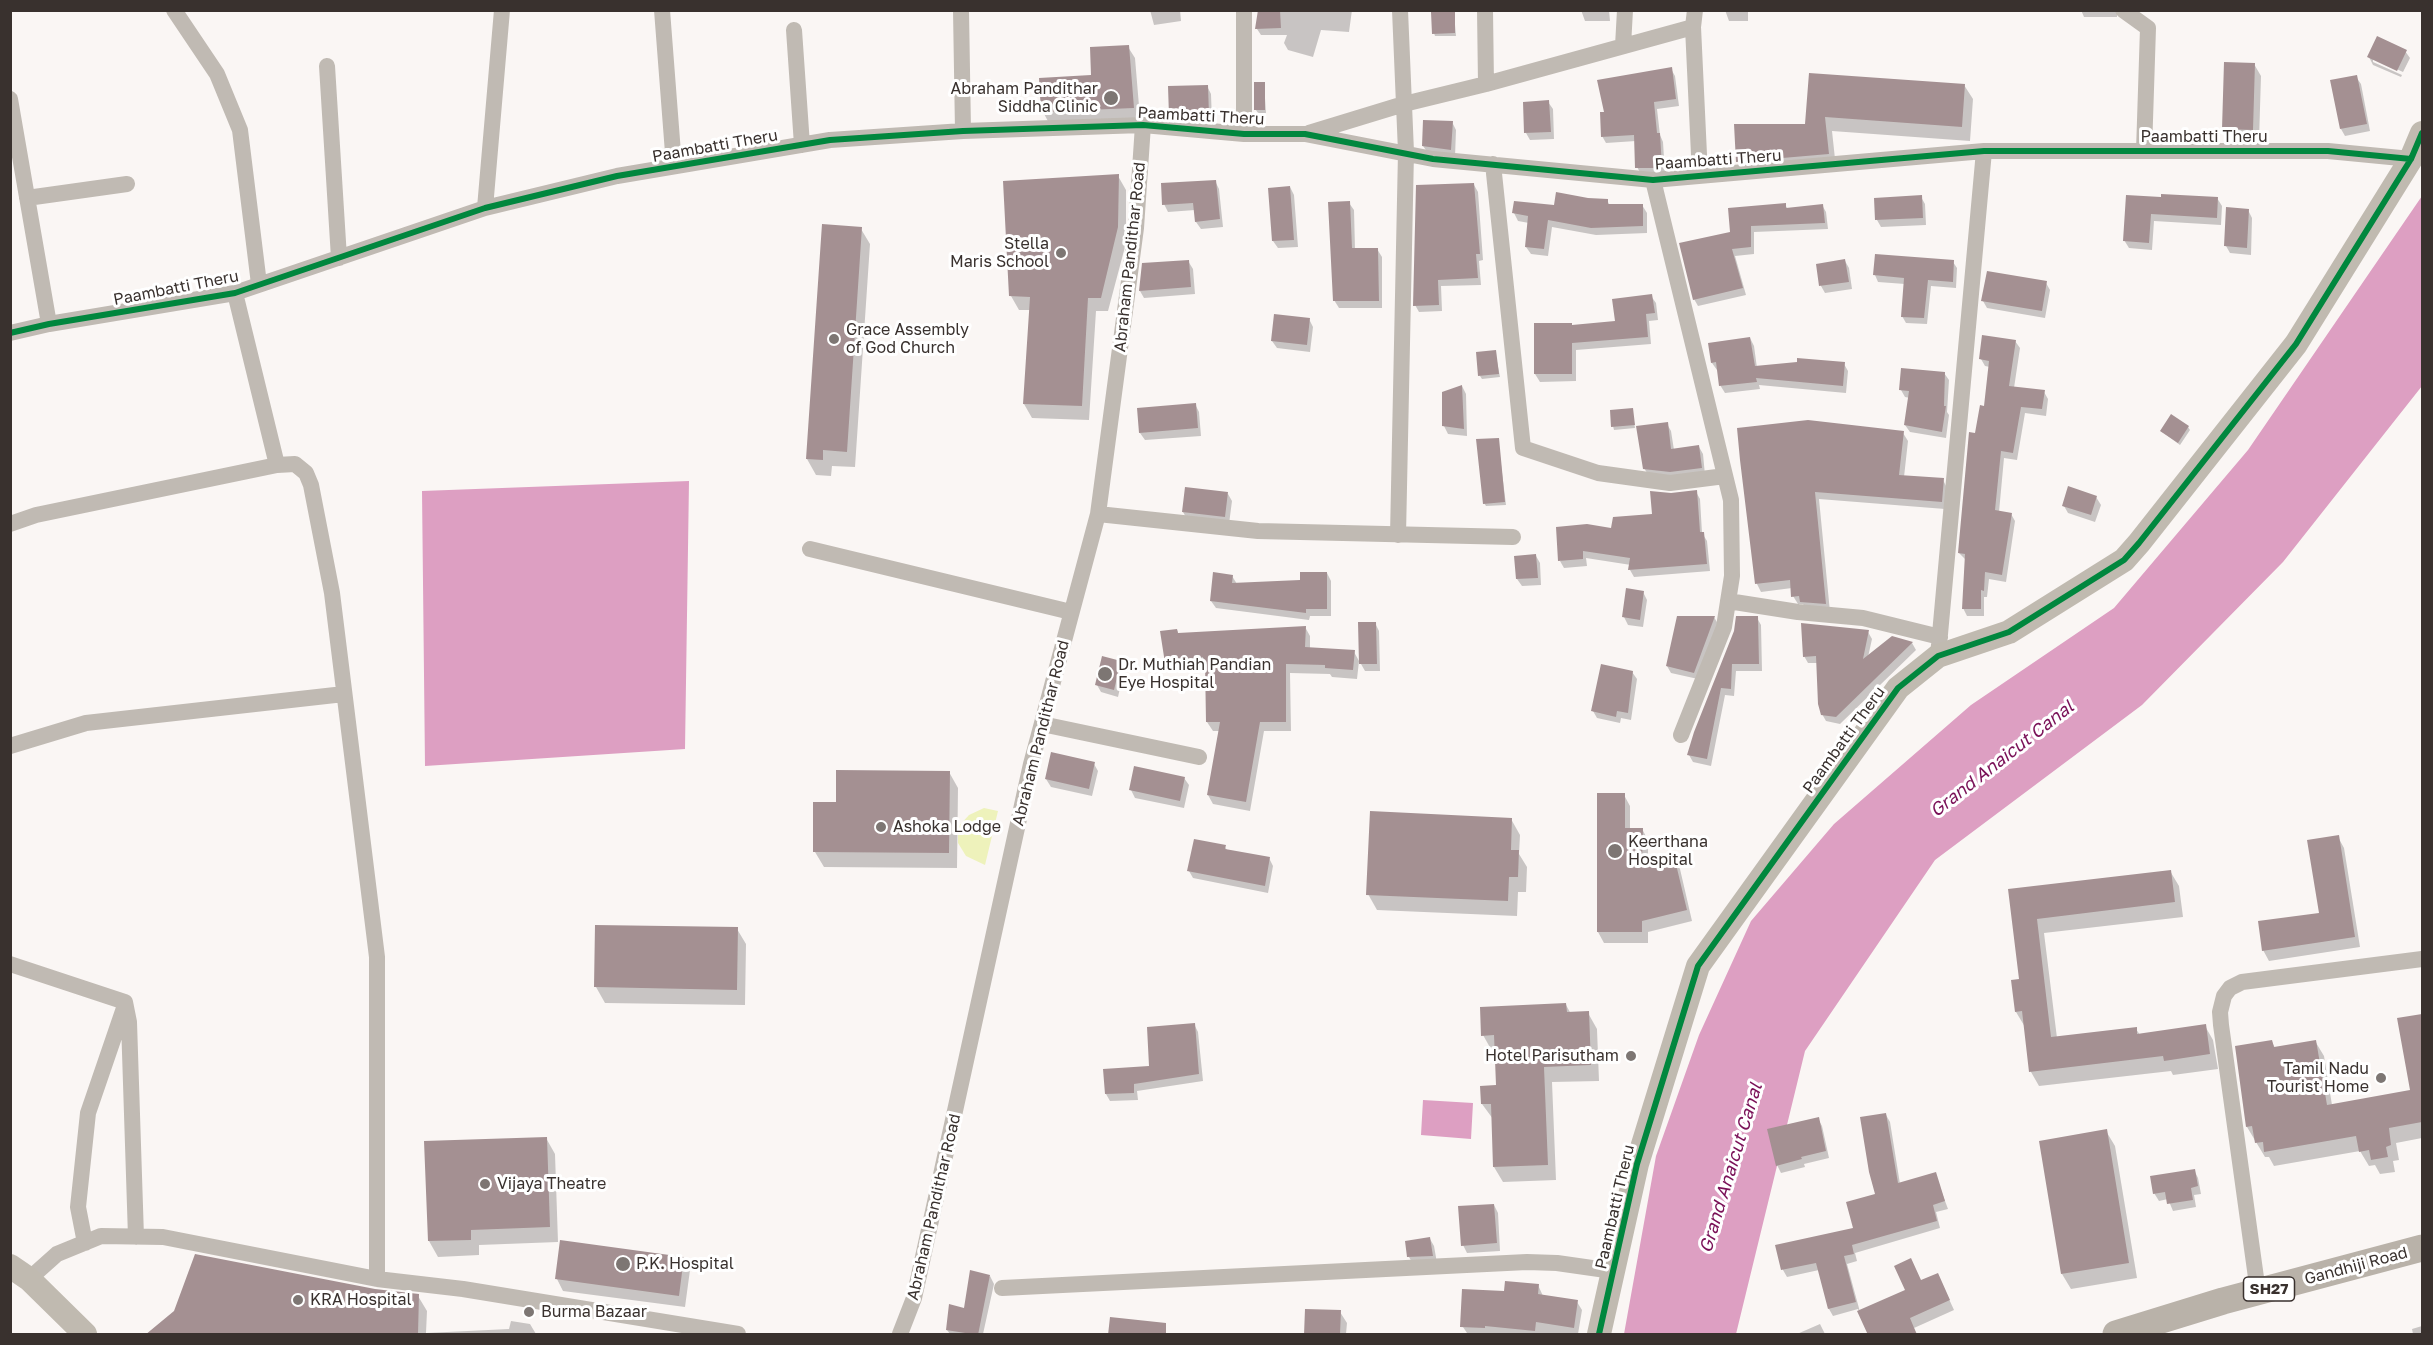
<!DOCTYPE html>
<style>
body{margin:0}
#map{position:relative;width:2433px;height:1345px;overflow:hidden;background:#faf6f4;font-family:"Golos Text",sans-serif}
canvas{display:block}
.frame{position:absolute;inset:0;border:12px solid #39312e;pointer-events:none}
</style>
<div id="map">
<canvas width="2433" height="1345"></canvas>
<div class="frame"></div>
</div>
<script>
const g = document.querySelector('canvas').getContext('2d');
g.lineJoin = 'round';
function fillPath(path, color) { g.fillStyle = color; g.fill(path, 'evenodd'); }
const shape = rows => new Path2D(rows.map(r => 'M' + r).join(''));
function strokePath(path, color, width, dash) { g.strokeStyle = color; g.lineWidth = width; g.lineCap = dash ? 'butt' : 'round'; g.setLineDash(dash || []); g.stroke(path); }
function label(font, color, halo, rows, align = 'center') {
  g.font = font + ' "Golos Text",sans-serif'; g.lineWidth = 6; g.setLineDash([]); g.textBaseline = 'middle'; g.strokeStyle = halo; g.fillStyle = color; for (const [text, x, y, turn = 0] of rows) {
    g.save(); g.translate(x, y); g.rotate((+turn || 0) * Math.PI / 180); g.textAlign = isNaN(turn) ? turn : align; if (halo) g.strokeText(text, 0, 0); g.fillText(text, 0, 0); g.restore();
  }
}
const green = shape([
 [984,808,998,811,985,865,966,856,958,843,958,827,969,815]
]);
const water = shape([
 [2422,196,2422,386,2283,562,2142,705,1935,860,1805,1051,1736,1334,1624,1334,1656,1156,1699,1035,1751,921,1834,824,1971,705,2114,608,2248,450],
 [689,481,685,749,425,766,422,491],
 [1423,1100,1473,1103,1471,1139,1421,1135]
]);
const shadow = shape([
 [1150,10,1180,10,1181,21,1154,25],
 [1259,10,1352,10,1349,32,1321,30,1313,57,1288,50,1284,43,1287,35,1261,35,1257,29],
 [1581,10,1609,10,1610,21,1585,21],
 [1725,10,1748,10,1748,21,1729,21],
 [2081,10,2117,10,2117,17,2084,17],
 [1454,13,1456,36,1435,36,1434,33],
 [1128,47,1135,58,1140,118,1049,123,1043,112,1041,79,1093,76],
 [2405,51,2410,58,2403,72,2373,58,2373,62,2402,75,2401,77,2373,65,2369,57],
 [2254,64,2261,76,2259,141,2230,140,2224,129],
 [1671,69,1675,76,1679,106,1657,109,1660,135,1663,142,1665,174,1641,174,1637,167,1636,141,1606,143,1602,136],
 [1810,74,1964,85,1973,99,1970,141,1832,131,1836,168,1746,176,1738,162,1807,126],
 [2356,77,2361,84,2370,131,2345,136,2341,129],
 [1264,83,1266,113,1258,113,1256,110],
 [1207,86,1211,94,1212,122,1175,123,1170,116],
 [1548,102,1553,109,1554,139,1530,140,1526,133],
 [1452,122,1456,130,1455,157,1428,153,1423,146],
 [1118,176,1126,190,1126,243,1108,311,1096,311,1089,420,1032,418,1024,404,1031,310,1019,310,1011,296],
 [1215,181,1219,189,1223,227,1201,229,1196,222,1195,210,1168,212,1164,204],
 [1474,185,1478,192,1483,260,1479,261,1481,285,1441,286,1442,311,1419,312,1415,305],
 [1290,187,1294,195,1298,247,1278,248,1273,241],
 [1921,197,1925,204,1926,225,1881,227,1877,220,1876,199],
 [2217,198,2222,206,2221,225,2154,221,2152,250,2129,248,2124,240,2162,199],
 [1588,200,1607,200,1610,206,1642,205,1647,213,1647,233,1596,235,1552,227,1548,256,1531,254,1526,247,1529,223,1518,221,1514,213],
 [1349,203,1354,210,1355,249,1377,249,1382,257,1382,308,1339,308,1334,300],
 [1785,205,1788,209,1822,205,1826,212,1828,229,1754,232,1754,254,1735,256,1746,295,1698,306,1694,299,1731,233],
 [2248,210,2252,218,2251,255,2230,253,2226,246],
 [823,226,861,229,870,244,855,467,832,466,831,476,816,475,807,459],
 [1188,261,1193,269,1195,294,1144,298,1140,291],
 [1845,261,1849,268,1852,289,1825,293,1821,286,1818,265],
 [1953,262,1957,268,1956,288,1931,286,1927,324,1906,323,1902,316,1905,284,1878,282,1875,275],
 [2046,283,2050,290,2045,318,1987,308,1983,301],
 [1651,296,1656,303,1658,320,1649,321,1651,344,1576,350,1576,381,1540,382,1535,374,1535,325,1572,326,1617,323],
 [1309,319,1313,327,1310,352,1277,348,1272,341],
 [1750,338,1754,346,1757,368,1844,364,1848,371,1846,393,1759,385,1760,389,1725,393,1720,385,1719,370,1717,370,1712,363,1710,344],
 [2015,341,2020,348,2014,388,2044,392,2048,399,2046,416,2025,413,2017,460,2004,458,1999,512,2011,514,2015,521,2006,582,1989,579,1987,597,1984,597,1984,616,1967,616,1963,608,1966,560,1959,553,1976,435,1985,408,1990,367,1985,366,1981,359],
 [1495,351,1500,377,1482,379,1480,376],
 [1944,373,1949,380,1947,412,1949,415,1946,438,1910,432,1905,425,1910,398,1905,397,1901,390],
 [1462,386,1466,394,1467,436,1448,434,1444,426],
 [1195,404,1199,412,1201,436,1145,440,1140,433,1138,409],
 [1632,409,1635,428,1614,430,1613,426],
 [1667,424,1671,431,1674,450,1699,447,1703,454,1705,475,1649,476,1644,468],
 [2188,427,2190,430,2180,445,2161,431],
 [1739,429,1903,433,1908,441,1904,477,1943,480,1947,488,1945,509,1819,499,1830,612,1806,609,1803,604,1798,604,1793,596,1792,588,1761,592,1757,584],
 [1498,440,1506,505,1486,506,1484,503],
 [1696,492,1700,499,1702,533,1707,541,1710,571,1634,577,1630,570,1631,565,1586,558,1587,566,1564,568,1560,561,1612,530,1653,516,1671,495],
 [1228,494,1232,501,1229,524,1187,519,1183,512],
 [2096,497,2101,505,2095,522,2068,513,2064,506],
 [1536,556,1540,563,1541,585,1522,586,1517,579],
 [1327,573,1331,581,1331,616,1310,616,1309,620,1216,608,1211,601,1232,576,1237,584,1301,581],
 [1643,592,1647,600,1643,627,1628,625,1624,617],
 [1714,617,1718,624,1698,679,1671,673,1667,666],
 [1757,618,1761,625,1762,671,1736,671,1734,696,1725,695,1711,766,1693,762,1689,755,1695,732],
 [1375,623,1379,631,1380,671,1365,671,1361,664],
 [1305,627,1310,636,1310,648,1354,652,1359,661,1357,679,1332,677,1330,674,1290,673,1291,731,1264,731,1250,811,1213,804,1208,795,1219,731,1213,731,1207,722,1207,666,1171,671,1166,662,1177,630,1179,635],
 [1868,632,1872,639,1868,657,1893,638,1912,643,1916,650,1840,724,1826,721,1822,714,1817,663,1808,663,1804,656],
 [1120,662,1124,670,1118,697,1101,692,1097,685],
 [1632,672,1637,679,1631,720,1621,718,1620,723,1597,718,1593,711],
 [1094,764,1098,771,1092,796,1051,787,1046,779],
 [949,772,958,788,957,868,824,867,815,852,837,803],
 [1184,778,1189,785,1184,808,1135,798,1131,790],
 [1624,795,1630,806,1630,829,1642,829,1648,840,1648,863,1673,858,1680,869,1692,921,1648,932,1648,943,1604,943,1598,932],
 [1511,819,1520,835,1519,854,1527,867,1526,892,1518,892,1517,916,1377,910,1368,894],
 [2338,837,2344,848,2360,947,2269,961,2263,950,2320,915],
 [1225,847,1227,850,1269,858,1273,866,1268,893,1193,878,1189,871],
 [2170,871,2179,886,2183,917,2044,933,2057,1038,2136,1029,2140,1035,2205,1026,2213,1040,2218,1069,2173,1075,2171,1071,2039,1086,2031,1072,2025,1027,2016,1012,2013,981,2020,980,2009,890],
 [737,929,746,944,745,1005,605,1003,596,987],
 [1566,1005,1571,1014,1588,1013,1597,1029,1599,1081,1552,1082,1556,1180,1503,1182,1494,1167,1493,1119,1482,1104,1497,1087,1496,1051,1492,1051,1483,1035],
 [2422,1015,2422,1138,2396,1143,2399,1160,2393,1161,2395,1172,2380,1174,2375,1165,2369,1166,2360,1151,2274,1166,2269,1157,2265,1157,2247,1127,2236,1048,2272,1042,2275,1048,2315,1041,2324,1056,2332,1105,2412,1091,2399,1019],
 [1194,1024,1198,1032,1203,1081,1137,1091,1138,1100,1110,1101,1106,1094,1105,1071,1150,1068],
 [1886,1115,1890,1122,1900,1184,1935,1174,1948,1209,1936,1212,1940,1228,1855,1253,1857,1261,1847,1264,1860,1312,1938,1275,1954,1310,1914,1328,1917,1334,1870,1334,1858,1309,1833,1316,1829,1309,1819,1270,1787,1277,1783,1270,1777,1246,1855,1229,1877,1195],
 [1818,1119,1822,1126,1829,1158,1804,1164,1805,1167,1781,1173,1777,1165],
 [2106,1131,2115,1146,2137,1278,2071,1289,2062,1274],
 [546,1138,555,1154,558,1242,479,1245,479,1255,438,1257,429,1241,426,1143],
 [2194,1170,2198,1178,2201,1194,2194,1195,2196,1207,2173,1211,2168,1199,2159,1201,2154,1193],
 [1494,1205,1498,1213,1500,1251,1467,1253,1463,1245],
 [1430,1239,1434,1246,1437,1263,1413,1264,1409,1257],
 [683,1258,690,1270,685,1307,563,1291,557,1279],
 [990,1276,994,1284,983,1334,950,1334,947,1330,966,1310],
 [1538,1285,1543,1296,1577,1302,1582,1310,1578,1334,1467,1333,1461,1324,1506,1293],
 [375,1291,418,1296,427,1311,426,1333,509,1329,511,1321,530,1324,536,1334,147,1334],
 [1340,1312,1347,1323,1346,1334,1306,1334],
 [1820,1324,1825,1334,1797,1334],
 [2422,1326,2422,1334,2413,1334,2412,1329]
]);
const building = shape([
 [1258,10,1280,10,1281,28,1255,29],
 [1455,11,1455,33,1432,34,1431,12],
 [2377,36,2407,50,2397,71,2367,57],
 [1129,45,1134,108,1041,112,1039,78,1091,75,1090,47],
 [2224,62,2255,63,2253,130,2222,129],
 [1672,67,1676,99,1654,102,1657,133,1660,133,1662,168,1635,168,1634,135,1601,137,1600,112,1604,112,1597,80],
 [1809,73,1965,84,1962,127,1825,117,1829,154,1736,162,1734,124,1805,124],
 [2357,75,2367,124,2340,129,2330,80],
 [1254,82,1265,82,1265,110,1254,110],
 [1208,85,1209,115,1169,116,1168,86],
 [1549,100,1551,132,1524,133,1523,102],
 [1423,120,1453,121,1451,150,1422,146],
 [1119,174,1118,227,1101,298,1088,298,1082,406,1023,404,1030,297,1009,296,1003,181],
 [1216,180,1220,219,1195,222,1193,203,1162,205,1161,183],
 [1474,183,1480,254,1476,254,1478,278,1438,280,1439,305,1413,306,1416,185],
 [1290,186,1294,240,1272,241,1268,188],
 [1556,192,1588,198,1608,199,1608,204,1643,204,1643,226,1591,228,1548,220,1544,249,1525,247,1528,216,1512,213,1514,201,1554,205],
 [2161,194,2218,197,2217,218,2151,214,2149,243,2123,241,2126,195,2161,197],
 [1922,195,1923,218,1875,220,1874,198],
 [1350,201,1352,248,1378,248,1379,301,1333,301,1328,202],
 [1786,203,1786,208,1823,204,1825,223,1751,226,1751,247,1732,249,1743,288,1693,300,1679,243,1730,232,1728,208],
 [2226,207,2249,209,2247,248,2224,246],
 [822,224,862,227,847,452,823,450,823,460,806,459],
 [1875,254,1954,260,1953,282,1928,280,1924,318,1901,317,1904,278,1873,275],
 [1845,259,1849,282,1819,286,1816,264],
 [1189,260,1191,287,1139,291,1142,263],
 [1987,271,2047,281,2042,311,1981,301],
 [1652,294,1655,313,1646,314,1648,337,1572,343,1572,374,1534,374,1534,323,1572,323,1572,325,1615,321,1612,299],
 [1274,314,1310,318,1307,345,1271,341],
 [1982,335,2016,340,2009,386,2045,390,2042,409,2021,407,2013,453,2001,451,1995,510,2012,513,2002,575,1985,572,1984,591,1981,590,1981,609,1962,609,1965,554,1958,553,1969,432,1975,433,1980,405,1984,406,1989,361,1979,359],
 [1750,337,1755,366,1797,362,1797,358,1845,362,1843,386,1756,378,1757,382,1719,386,1716,362,1711,363,1708,343],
 [1496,350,1499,374,1478,376,1476,352],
 [1901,368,1945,372,1944,406,1946,406,1942,432,1904,425,1909,391,1899,390],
 [1462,385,1464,429,1442,426,1442,392],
 [1196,403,1198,428,1139,433,1137,408],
 [1633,408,1635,425,1611,427,1610,410],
 [2171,414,2189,426,2178,443,2160,431],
 [1808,420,1904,431,1899,475,1944,478,1942,502,1815,492,1826,604,1800,602,1799,596,1791,597,1790,580,1755,584,1740,460,1737,428],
 [1668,422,1671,449,1699,445,1702,468,1670,472,1643,469,1636,426],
 [1499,438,1505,502,1483,504,1476,439],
 [2068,486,2097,496,2091,515,2062,506],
 [1185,487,1228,492,1225,517,1182,512],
 [1697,490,1700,532,1704,532,1707,564,1628,570,1630,558,1583,551,1583,559,1558,561,1556,527,1587,524,1611,528,1613,517,1652,514,1650,491,1671,493],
 [1536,554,1538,578,1516,579,1514,556],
 [1213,572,1233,575,1232,583,1300,580,1300,572,1327,572,1327,609,1306,609,1306,613,1210,601],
 [1626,588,1644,591,1640,620,1622,617],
 [1677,616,1715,616,1694,673,1666,666],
 [1736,616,1758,616,1759,664,1732,664,1731,689,1721,688,1707,759,1687,755,1694,732,1734,631],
 [1358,622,1376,622,1377,664,1359,664],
 [1801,623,1869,630,1863,659,1892,636,1913,642,1836,717,1821,715,1818,704,1816,656,1803,657],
 [1306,626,1305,647,1355,650,1353,670,1325,668,1325,665,1286,664,1286,722,1260,722,1246,802,1207,795,1220,722,1206,722,1205,662,1203,663,1203,657,1165,663,1160,631,1177,629,1178,633],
 [1102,656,1121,661,1114,690,1095,685],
 [1601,664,1633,671,1628,713,1617,711,1616,717,1591,711],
 [1051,752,1095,762,1089,789,1045,779],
 [1134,766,1185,777,1180,801,1129,790],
 [836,770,950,771,949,853,813,852,813,802,836,802],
 [1597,793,1625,793,1625,828,1643,828,1642,863,1674,856,1687,910,1642,921,1642,932,1597,932],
 [1370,811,1512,818,1511,850,1519,850,1518,877,1509,877,1508,901,1366,895],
 [2339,835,2355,937,2262,951,2258,921,2319,913,2307,840],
 [1194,839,1226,845,1225,849,1270,857,1265,886,1187,871],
 [2171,870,2175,902,2037,919,2051,1037,2137,1027,2137,1034,2206,1024,2210,1054,2164,1061,2163,1056,2029,1072,2022,1011,2015,1012,2011,980,2019,979,2008,889],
 [595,925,738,927,737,990,594,987],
 [1566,1003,1567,1012,1589,1011,1591,1065,1544,1067,1548,1165,1493,1167,1491,1104,1481,1104,1480,1086,1496,1085,1494,1035,1481,1036,1480,1007],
 [2422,1014,2422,1122,2389,1128,2391,1145,2386,1147,2388,1157,2371,1160,2369,1150,2359,1152,2356,1136,2264,1152,2263,1142,2255,1143,2252,1126,2246,1127,2235,1046,2272,1040,2274,1047,2316,1040,2327,1105,2410,1090,2397,1018],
 [1195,1023,1199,1074,1134,1084,1134,1093,1105,1094,1103,1069,1149,1066,1147,1027],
 [1886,1113,1898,1183,1936,1172,1945,1201,1933,1205,1937,1221,1852,1245,1854,1254,1844,1256,1856,1302,1828,1309,1816,1263,1781,1270,1775,1245,1853,1228,1846,1202,1875,1194,1869,1172,1860,1117],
 [1819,1117,1826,1151,1801,1157,1802,1159,1776,1166,1767,1129],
 [2107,1129,2129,1263,2061,1274,2039,1141],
 [547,1137,550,1227,471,1230,471,1240,428,1241,424,1141],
 [2195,1169,2198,1186,2191,1188,2193,1200,2167,1204,2165,1192,2153,1194,2150,1176],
 [1494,1204,1497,1243,1461,1246,1458,1206],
 [1430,1237,1433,1256,1407,1257,1405,1241],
 [560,1240,684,1257,679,1296,555,1279],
 [195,1254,375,1289,419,1294,418,1335,145,1335,174,1311],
 [1911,1258,1921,1280,1938,1273,1950,1300,1910,1318,1917,1335,1868,1335,1857,1311,1905,1290,1894,1266],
 [970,1270,990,1275,978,1335,946,1330,949,1304,964,1308],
 [1505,1281,1539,1284,1538,1294,1578,1300,1574,1328,1536,1322,1535,1331,1485,1326,1485,1328,1460,1327,1462,1289,1504,1291],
 [1305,1309,1341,1310,1340,1335,1304,1335],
 [1110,1317,1166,1323,1166,1335,1108,1335]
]);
const street = shape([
 [174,10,217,74,240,130,259,284],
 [662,10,674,166],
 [961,10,963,131],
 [1244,10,1244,134],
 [1485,10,1486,84],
 [1695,10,1693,27,1700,176],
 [2123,10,2148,28,2144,151],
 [794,30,802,145],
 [1623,46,1625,10],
 [327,66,339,258],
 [10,99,49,324],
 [1309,133,1404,104,1486,84,1693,27],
 [1493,164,1523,448,1598,473,1670,483,1725,476],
 [1653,180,1731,500,1732,576,1724,627,1681,735],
 [27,198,127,184],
 [485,208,502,10],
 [235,293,277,465,295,464,306,473,311,485,332,593,377,957,377,1279],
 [10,333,49,324,235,293,485,208,617,176,830,140,963,131,1143,125,1244,134,1305,134,1433,159,1653,180,1984,151,2328,151,2411,159],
 [1098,514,1258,531,1513,537],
 [10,524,36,515,277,465],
 [1398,535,1406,152,1400,10],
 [810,549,1071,612],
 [1728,601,1798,612,1863,618,1940,637],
 [1938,656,1984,151],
 [1042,724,1199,757],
 [10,746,86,723,344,694],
 [10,964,125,1002,129,1022,136,1237],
 [85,1243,78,1207,88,1113,125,1005],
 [29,1279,57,1254,101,1236,163,1237,377,1279,463,1289,738,1334],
 [1002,1288,1527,1262,1557,1263,1613,1271],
 [2258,1292,2221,1025,2220,1012,2224,996,2230,988,2242,982,2422,959],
 [900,1334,914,1298,1031,764,1098,514,1136,228,1143,125]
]);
const secondary = shape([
 [10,1266,29,1279,85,1334],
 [1599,1334,1637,1164,1698,966,1898,688,1938,656,2009,632,2124,560,2139,543,2296,344,2411,159,2422,133]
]);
const primary = shape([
 [2116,1334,2223,1301,2422,1248]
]);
const cycleway = shape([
 [10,333,49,324,235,293,485,208,617,176,830,140,963,131,1143,125,1244,134,1305,134,1433,159,1653,180,1984,151,2328,151,2411,159],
 [1599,1334,1637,1164,1698,966,1898,688,1938,656,2009,632,2124,560,2139,543,2296,344,2411,159,2422,133]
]);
const markers = [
 [1111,98,8,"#7d7673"],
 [1061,253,6,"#7d7673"],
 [834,339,6,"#7d7673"],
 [1105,674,8,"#7d7673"],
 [881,827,6,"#7d7673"],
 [1615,851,8,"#7d7673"],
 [1631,1056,6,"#7d7673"],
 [2381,1078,6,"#7d7673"],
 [485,1184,6,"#7d7673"],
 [623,1264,8,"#7d7673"],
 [298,1300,6,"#7d7673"],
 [529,1312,6,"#7d7673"]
];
const shields = [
 [2269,1289,51]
];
const shieldNames = [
 ["SH27",2269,1289]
];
const poiNames = [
 ["Abraham Pandithar",1098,89,"right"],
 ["Siddha Clinic",1098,107,"right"],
 ["Stella",1049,244,"right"],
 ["Maris School",1049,262,"right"],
 ["Grace Assembly",846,330],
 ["of God Church",846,348],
 ["Dr. Muthiah Pandian",1118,665],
 ["Eye Hospital",1118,683],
 ["Ashoka Lodge",893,827],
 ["Keerthana",1628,842],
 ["Hospital",1628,860],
 ["Hotel Parisutham",1619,1056,"right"],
 ["Tamil Nadu",2369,1069,"right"],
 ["Tourist Home",2369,1087,"right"],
 ["Vijaya Theatre",497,1184],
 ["P.K. Hospital",636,1264],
 ["KRA Hospital",310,1300],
 ["Burma Bazaar",541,1312]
];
const streetNames = [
 ["Paambatti Theru",1201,116,3],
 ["Paambatti Theru",2204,137],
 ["Paambatti Theru",715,146,-10],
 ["Paambatti Theru",1718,160,-4],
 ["Abraham Pandithar Road",1130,257,-84],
 ["Paambatti Theru",176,288,-11],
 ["Abraham Pandithar Road",1041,733,-76],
 ["Paambatti Theru",1844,740,-54],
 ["Abraham Pandithar Road",934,1207,-77],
 ["Paambatti Theru",1615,1207,-77],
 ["Gandhiji Road",2356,1266,-15]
];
const waterNames = [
 ["Grand Anaicut Canal",2002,759,-38],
 ["Grand Anaicut Canal",1731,1168,-73]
];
fillPath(green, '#eef2bb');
fillPath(water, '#dd9fc2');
fillPath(shadow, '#0003');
fillPath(building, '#a49092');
strokePath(street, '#c0bab3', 16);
strokePath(secondary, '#c0bab0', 24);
strokePath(primary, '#b9b2a9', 27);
strokePath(cycleway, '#00873e', 6);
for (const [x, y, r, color] of markers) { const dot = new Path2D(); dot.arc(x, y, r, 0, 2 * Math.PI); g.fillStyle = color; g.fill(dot); strokePath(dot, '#fff', 2); }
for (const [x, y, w] of shields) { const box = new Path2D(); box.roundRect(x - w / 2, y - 12, w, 24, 4.5); g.fillStyle = '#fff'; g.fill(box); strokePath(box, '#39312e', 1.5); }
label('bold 15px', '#39312e', null, shieldNames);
label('16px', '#39312e', '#fff', poiNames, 'left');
label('16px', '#39312e', '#fff', streetNames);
label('italic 18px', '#7a1158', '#fff', waterNames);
</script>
